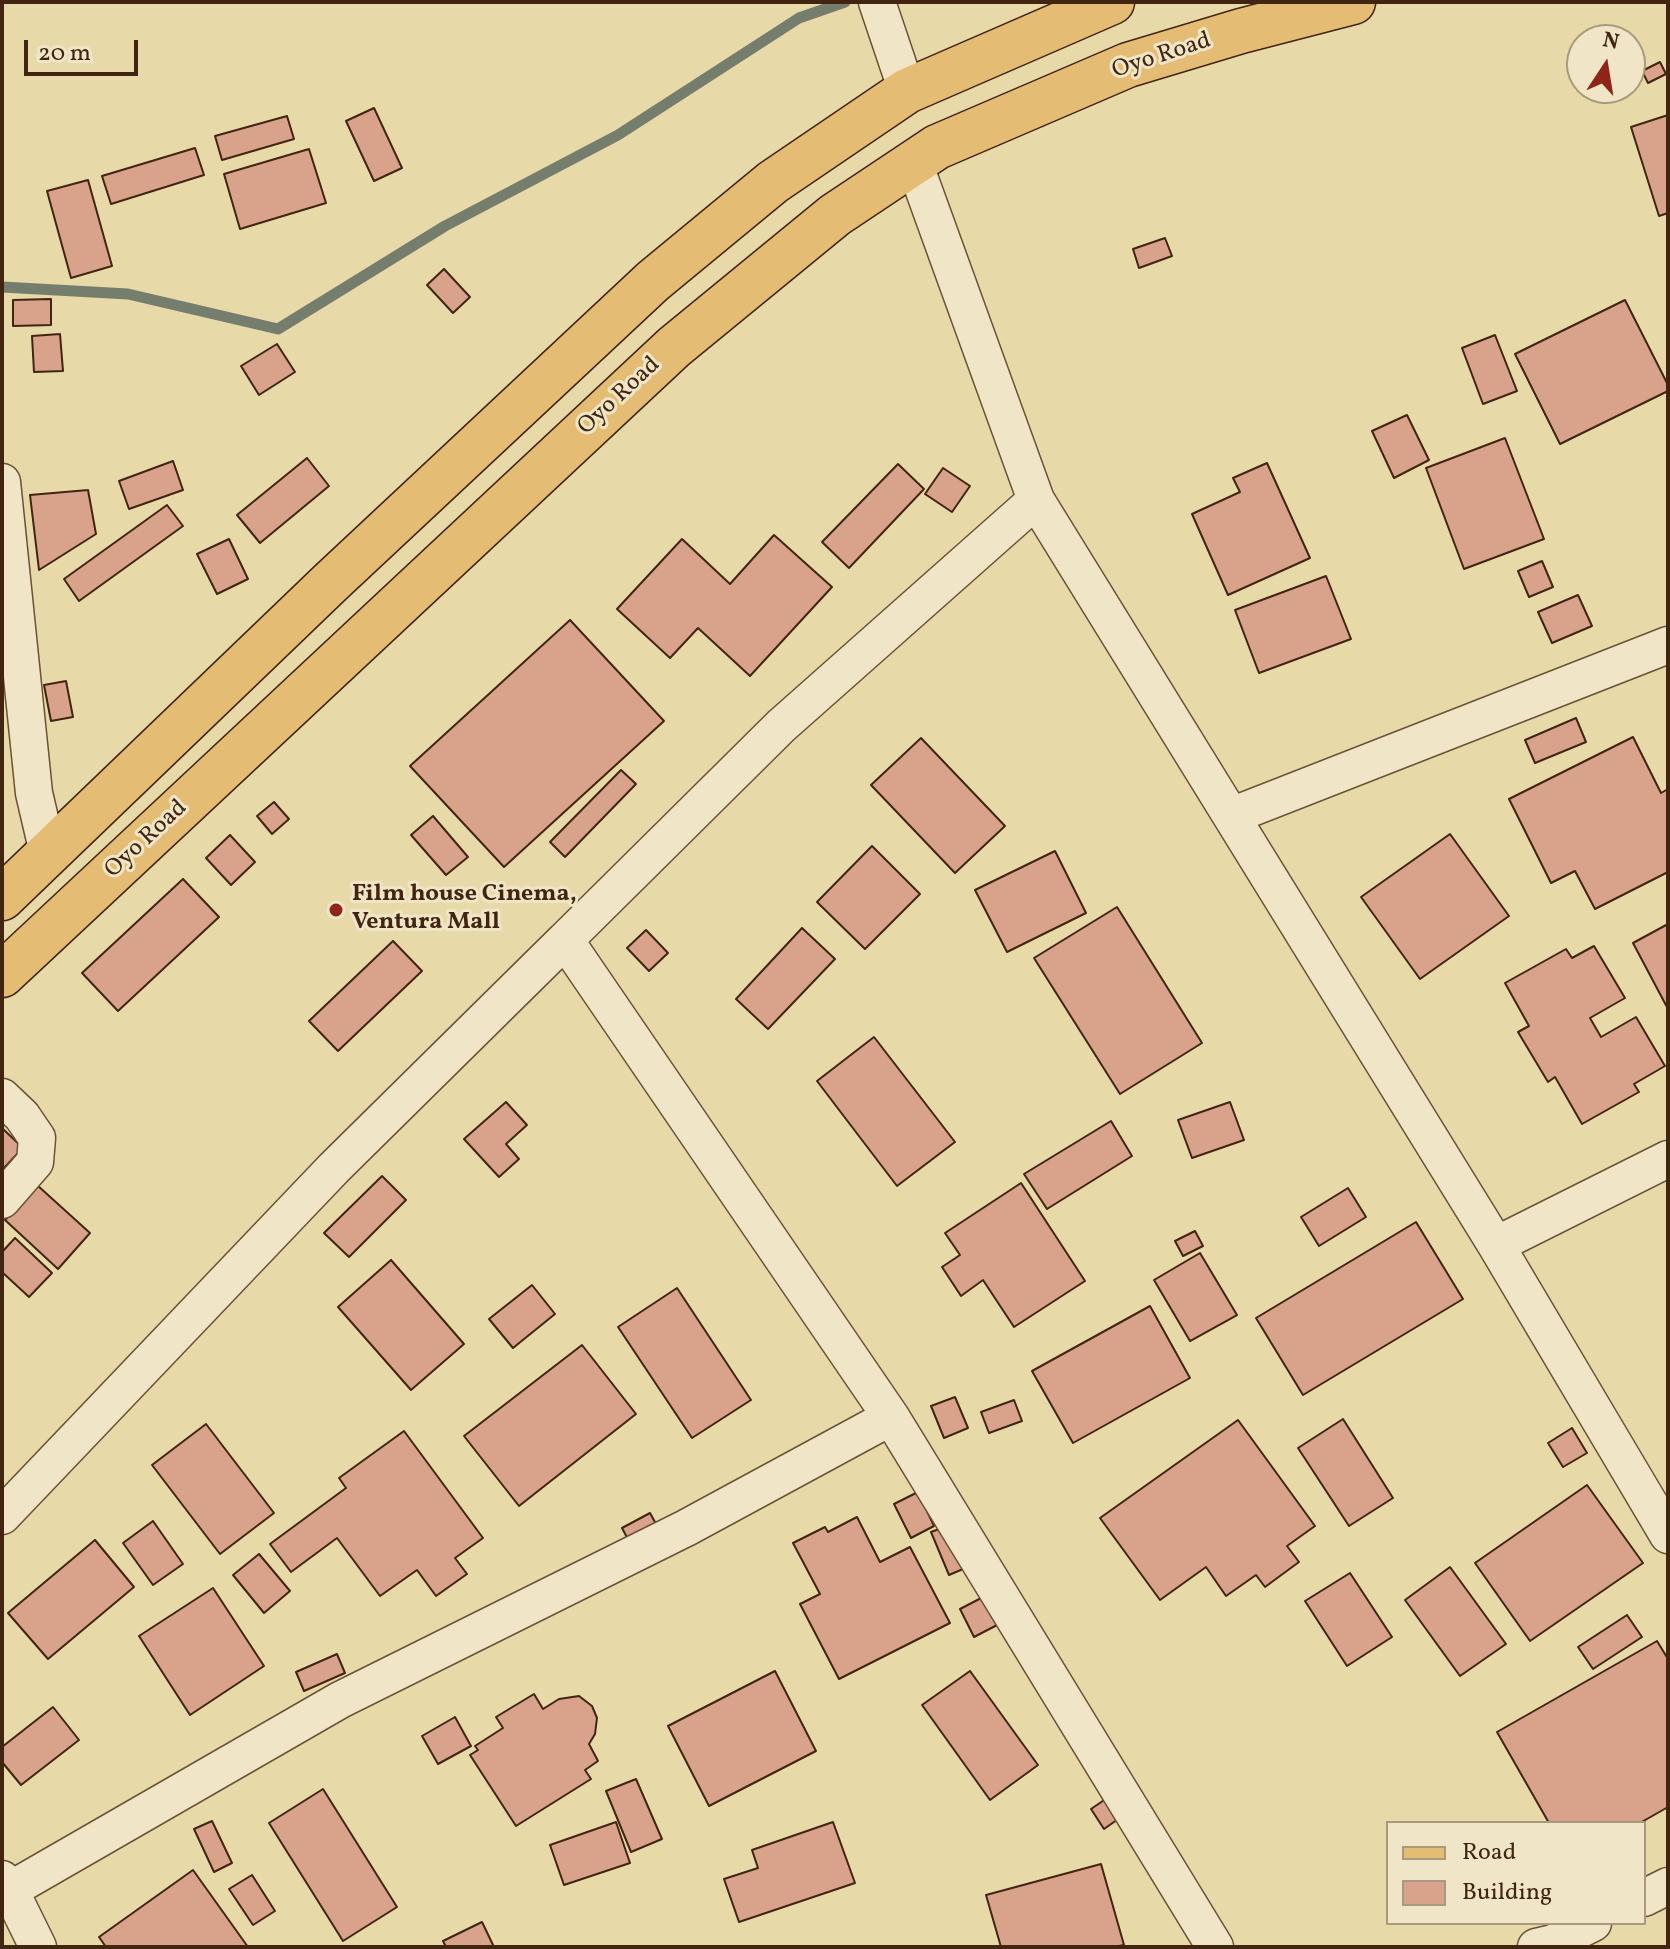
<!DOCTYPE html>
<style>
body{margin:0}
#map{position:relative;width:1670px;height:1949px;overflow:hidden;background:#e8d9a9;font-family:Vollkorn,serif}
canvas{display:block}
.frame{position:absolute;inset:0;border:4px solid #412510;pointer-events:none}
.legend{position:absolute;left:1386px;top:1821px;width:260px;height:104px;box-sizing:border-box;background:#f0e6c7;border:2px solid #aa997e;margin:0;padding:10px 14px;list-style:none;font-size:24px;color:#412510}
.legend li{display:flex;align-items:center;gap:16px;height:40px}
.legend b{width:40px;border:2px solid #aa997e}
.north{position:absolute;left:1566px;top:24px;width:80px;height:80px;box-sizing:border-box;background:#f0e6c7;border:2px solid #aa997e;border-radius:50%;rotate:12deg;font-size:22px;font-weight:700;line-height:32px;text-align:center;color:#412510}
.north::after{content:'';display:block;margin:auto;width:28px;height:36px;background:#8f2418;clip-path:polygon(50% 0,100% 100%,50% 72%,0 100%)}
.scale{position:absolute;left:24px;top:40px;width:114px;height:36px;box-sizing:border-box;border:4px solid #412510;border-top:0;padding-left:10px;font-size:24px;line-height:28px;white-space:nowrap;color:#412510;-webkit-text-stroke:6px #f0e6c7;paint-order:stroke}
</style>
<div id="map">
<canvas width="1670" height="1949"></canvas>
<div class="frame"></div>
<ul class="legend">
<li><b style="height:10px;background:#e4bc74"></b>Road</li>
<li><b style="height:22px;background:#d9a28a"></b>Building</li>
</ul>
<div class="north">N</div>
<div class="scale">20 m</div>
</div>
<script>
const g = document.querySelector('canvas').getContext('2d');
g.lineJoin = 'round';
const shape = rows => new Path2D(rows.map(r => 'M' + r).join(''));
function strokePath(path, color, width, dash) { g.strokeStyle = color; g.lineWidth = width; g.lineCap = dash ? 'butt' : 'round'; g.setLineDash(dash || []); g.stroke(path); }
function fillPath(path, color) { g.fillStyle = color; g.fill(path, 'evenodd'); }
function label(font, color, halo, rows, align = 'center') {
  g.font = font + ' Vollkorn,serif'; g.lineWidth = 6; g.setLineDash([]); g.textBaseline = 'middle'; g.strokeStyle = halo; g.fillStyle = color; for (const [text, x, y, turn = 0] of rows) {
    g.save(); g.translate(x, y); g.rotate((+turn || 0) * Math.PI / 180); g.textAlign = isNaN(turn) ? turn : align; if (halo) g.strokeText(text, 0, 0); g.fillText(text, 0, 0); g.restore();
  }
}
const stream = shape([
 [2,287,128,294,278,329,445,226,618,135,799,18,845,2]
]);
const building = shape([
 [1660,62,1666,74,1648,83,1642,71,1660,62],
 [374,108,402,168,374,181,346,121,374,108],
 [1668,115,1668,213,1659,216,1631,127,1668,115],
 [287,116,294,139,222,160,215,136,287,116],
 [195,148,204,175,111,204,102,176,195,148],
 [309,149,326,203,240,229,224,174,309,149],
 [88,180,112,266,71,278,47,191,88,180],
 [1165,238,1172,256,1139,268,1133,249,1165,238],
 [444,269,470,297,453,313,427,285,444,269],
 [51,299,51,325,13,326,13,300,51,299],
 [1625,300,1668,385,1668,391,1560,444,1515,354,1625,300],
 [60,334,63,371,34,372,32,336,60,334],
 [1495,335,1517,391,1483,404,1462,348,1495,335],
 [277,344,295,372,259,395,241,366,277,344],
 [1407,415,1429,460,1394,478,1372,431,1407,415],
 [1505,438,1544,539,1464,569,1426,468,1505,438],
 [307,458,329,486,260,543,237,515,307,458],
 [173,461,183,490,129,509,119,481,173,461],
 [1267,463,1310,558,1228,595,1192,514,1240,492,1233,478,1267,463],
 [898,464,924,489,849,568,822,542,898,464],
 [943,468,970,486,952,512,925,494,943,468],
 [88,490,96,534,39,570,30,495,88,490],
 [167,505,183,526,79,601,64,579,167,505],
 [774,535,832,587,750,676,698,628,670,658,617,609,682,539,730,584,774,535],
 [229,539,248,579,217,594,197,554,229,539],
 [1542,561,1553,587,1529,597,1518,571,1542,561],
 [1326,576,1351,639,1259,673,1235,610,1326,576],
 [1578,595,1592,626,1552,643,1538,612,1578,595],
 [570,620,664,721,504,867,410,766,570,620],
 [66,681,73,717,51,721,44,685,66,681],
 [1576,718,1586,742,1535,763,1525,740,1576,718],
 [1633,737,1661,793,1668,789,1668,872,1595,909,1575,871,1551,883,1509,799,1633,737],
 [921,738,1005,826,955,873,871,785,921,738],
 [621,770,636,784,565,857,550,842,621,770],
 [274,802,289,819,272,834,257,816,274,802],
 [433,816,468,857,446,875,411,835,433,816],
 [1450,834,1509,916,1420,979,1361,897,1450,834],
 [230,835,255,862,231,885,206,858,230,835],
 [872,846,920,894,865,949,817,902,872,846],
 [1055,851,1086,913,1007,952,975,890,1055,851],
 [183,879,219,917,118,1011,82,973,183,879],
 [1117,907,1202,1043,1120,1094,1034,958,1117,907],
 [1668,924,1668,1009,1633,943,1668,924],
 [802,928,835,959,768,1029,736,999,802,928],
 [646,930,668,953,649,971,627,948,646,930],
 [393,941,422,971,338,1051,309,1021,393,941],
 [1594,946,1625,998,1590,1018,1601,1037,1636,1017,1665,1066,1634,1084,1639,1092,1582,1124,1555,1077,1548,1082,1518,1032,1529,1026,1505,983,1566,949,1572,958,1594,946],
 [874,1037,955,1142,897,1186,817,1081,874,1037],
 [506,1102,527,1125,506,1144,519,1159,499,1177,464,1139,506,1102],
 [1230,1102,1244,1140,1192,1158,1178,1120,1230,1102],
 [1111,1121,1132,1156,1047,1209,1024,1174,1111,1121],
 [2,1128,23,1148,2,1170,2,1128],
 [382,1176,406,1200,349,1257,324,1233,382,1176],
 [1021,1183,1085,1281,1014,1327,983,1280,961,1296,942,1267,960,1255,945,1233,1021,1183],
 [37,1185,90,1233,58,1269,5,1220,37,1185],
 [1348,1188,1366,1217,1319,1246,1301,1217,1348,1188],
 [1416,1222,1463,1299,1303,1395,1256,1318,1416,1222],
 [1195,1231,1203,1246,1183,1256,1175,1241,1195,1231],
 [15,1238,52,1273,29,1297,2,1272,2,1252,15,1238],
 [1200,1253,1237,1315,1190,1341,1154,1280,1200,1253],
 [391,1260,464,1344,411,1390,338,1307,391,1260],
 [532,1285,555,1314,513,1348,489,1319,532,1285],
 [677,1288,751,1400,692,1438,618,1327,677,1288],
 [1150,1306,1190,1378,1073,1443,1032,1371,1150,1306],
 [582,1345,636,1414,519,1506,464,1436,582,1345],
 [955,1397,968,1428,944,1438,931,1406,955,1397],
 [1014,1400,1022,1421,989,1433,981,1412,1014,1400],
 [1343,1419,1393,1498,1349,1526,1298,1448,1343,1419],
 [1238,1420,1315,1526,1287,1546,1299,1562,1265,1587,1256,1575,1226,1596,1206,1567,1160,1600,1100,1518,1238,1420],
 [206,1424,274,1513,220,1554,152,1465,206,1424],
 [1572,1428,1587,1453,1563,1467,1548,1443,1572,1428],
 [404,1431,483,1538,455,1558,467,1574,436,1596,417,1570,380,1596,337,1538,291,1572,270,1544,346,1488,339,1478,404,1431],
 [1587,1485,1643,1563,1530,1641,1475,1563,1587,1485],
 [918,1492,934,1526,911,1538,894,1504,918,1492],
 [650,1513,661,1533,633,1549,622,1528,650,1513],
 [857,1517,880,1562,910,1547,950,1623,839,1679,800,1604,820,1594,793,1543,825,1527,828,1532,857,1517],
 [153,1521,183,1564,153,1585,123,1543,153,1521],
 [953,1524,970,1566,949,1575,931,1532,953,1524],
 [95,1540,134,1587,48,1659,8,1613,95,1540],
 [259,1554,290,1591,264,1613,233,1575,259,1554],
 [1450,1567,1506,1644,1460,1676,1405,1600,1450,1567],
 [1350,1573,1392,1637,1347,1666,1305,1601,1350,1573],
 [213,1588,264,1666,190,1715,139,1636,213,1588],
 [987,1595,1001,1623,974,1637,960,1609,987,1595],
 [1627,1615,1642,1637,1593,1669,1578,1647,1627,1615],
 [1657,1641,1668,1659,1668,1807,1640,1823,1549,1823,1497,1732,1657,1641],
 [337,1654,345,1673,304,1691,296,1672,337,1654],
 [775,1671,816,1751,709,1806,668,1726,775,1671],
 [970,1671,1038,1765,990,1800,922,1705,970,1671],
 [534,1694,543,1709,559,1699,579,1696,592,1706,597,1718,595,1734,589,1744,598,1761,585,1770,591,1779,516,1826,470,1755,478,1750,475,1746,503,1728,496,1717,534,1694],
 [53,1707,79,1740,21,1785,2,1762,2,1747,53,1707],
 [455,1717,471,1746,438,1764,422,1736,455,1717],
 [636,1779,662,1839,631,1852,606,1791,636,1779],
 [323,1789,397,1907,343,1941,269,1823,323,1789],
 [1110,1796,1124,1815,1104,1829,1091,1809,1110,1796],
 [212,1821,232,1863,214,1872,194,1829,212,1821],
 [616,1822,630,1863,564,1885,550,1845,616,1822],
 [833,1822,855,1883,739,1922,724,1879,758,1868,752,1850,833,1822],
 [1101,1864,1124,1945,1114,1947,1001,1947,986,1895,1101,1864],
 [193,1870,248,1947,106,1947,99,1937,193,1870],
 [252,1875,275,1911,253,1925,229,1889,252,1875],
 [482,1922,494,1947,446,1947,443,1941,482,1922]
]);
const minor = shape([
 [877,2,907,91],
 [2,482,34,793,48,853],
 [1036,500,1496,1245,1668,1535],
 [1231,816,1668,645],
 [2,1097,22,1116,37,1138,35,1162,2,1200],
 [1496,1245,1668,1159],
 [891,1417,1215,1947],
 [2,1516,334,1168,565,940],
 [2,1879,10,1890,340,1700,686,1528,891,1417,565,940,781,726,1036,500,914,163],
 [10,1890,38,1947],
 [1644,1898,1668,1886],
 [1536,1947,1553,1943,1593,1923]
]);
const major = shape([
 [2,898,331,582,653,281,773,182,907,91,1112,2],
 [2,975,674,347,835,215,937,147,1128,65,1241,31,1353,2]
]);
const markers = [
 [336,910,8,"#8f2418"]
];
const streetNames = [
 ["Oyo Road",1162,57,-18],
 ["Oyo Road",620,397,-43],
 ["Oyo Road",147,840,-43]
];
const poiNames = [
 ["Film house Cinema,",352,896],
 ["Ventura Mall",352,924]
];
strokePath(stream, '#757e6d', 11);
fillPath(building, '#d9a28a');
strokePath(building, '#412510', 2);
strokePath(minor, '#6b5236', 39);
strokePath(major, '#412510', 47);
strokePath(minor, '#f0e6c7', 36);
strokePath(major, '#e4bc74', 44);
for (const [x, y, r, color] of markers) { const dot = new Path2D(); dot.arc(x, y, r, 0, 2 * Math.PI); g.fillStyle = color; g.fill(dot); strokePath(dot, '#f0e6c7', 3); }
label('24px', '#412510', '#f0e6c7', streetNames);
label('bold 24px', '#412510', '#f0e6c7', poiNames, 'left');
</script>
